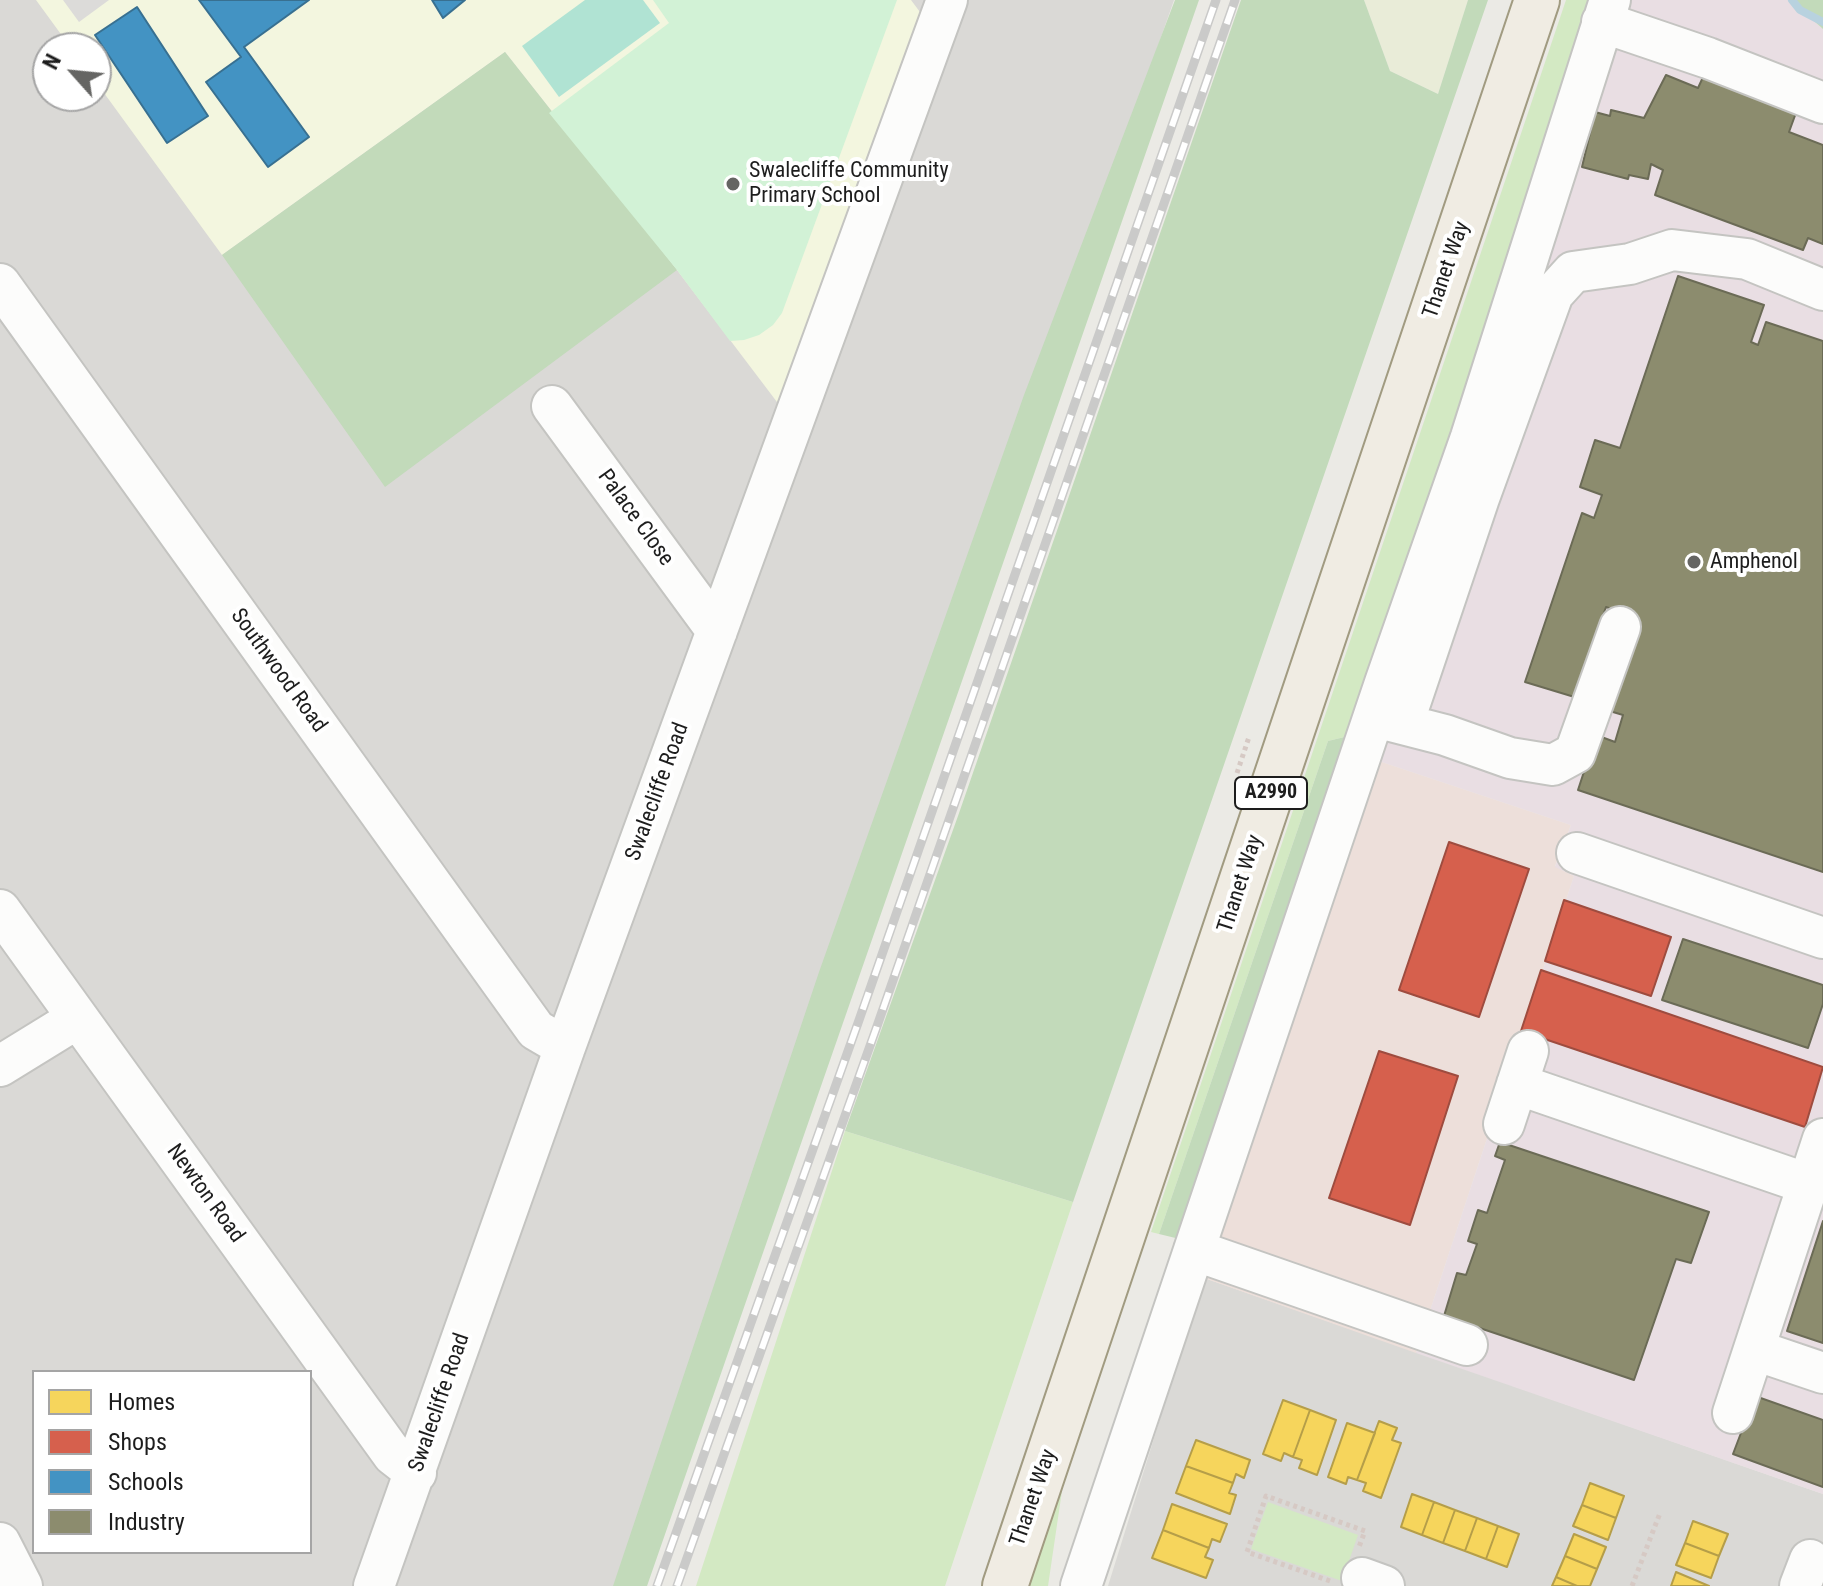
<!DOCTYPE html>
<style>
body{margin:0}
#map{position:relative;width:1823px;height:1586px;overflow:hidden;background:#ebeae5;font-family:"Roboto Condensed",sans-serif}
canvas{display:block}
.legend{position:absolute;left:32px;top:1370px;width:280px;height:184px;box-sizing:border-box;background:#fff;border:2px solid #a5a5a5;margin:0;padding:10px 14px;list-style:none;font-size:24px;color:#1d1d1d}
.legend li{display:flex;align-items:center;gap:16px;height:40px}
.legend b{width:40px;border:2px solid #a5a5a5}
.north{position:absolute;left:32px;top:32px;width:80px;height:80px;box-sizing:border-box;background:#fff;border:2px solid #a5a5a5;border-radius:50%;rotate:297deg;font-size:22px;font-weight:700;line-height:32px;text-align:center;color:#1d1d1d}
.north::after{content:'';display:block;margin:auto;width:28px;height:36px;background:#656563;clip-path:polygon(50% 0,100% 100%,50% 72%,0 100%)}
</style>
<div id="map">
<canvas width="1823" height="1586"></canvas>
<ul class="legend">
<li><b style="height:22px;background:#f6d55c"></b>Homes</li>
<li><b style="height:22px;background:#d6604d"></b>Shops</li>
<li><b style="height:22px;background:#4393c3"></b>Schools</li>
<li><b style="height:22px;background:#8c8c6e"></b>Industry</li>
</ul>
<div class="north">N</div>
</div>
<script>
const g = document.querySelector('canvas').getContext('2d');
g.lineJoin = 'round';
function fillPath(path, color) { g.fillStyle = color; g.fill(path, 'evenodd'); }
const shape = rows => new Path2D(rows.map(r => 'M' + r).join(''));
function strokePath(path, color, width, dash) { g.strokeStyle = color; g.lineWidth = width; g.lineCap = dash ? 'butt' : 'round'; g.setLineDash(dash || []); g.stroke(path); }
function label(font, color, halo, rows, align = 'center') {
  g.font = font + ' "Roboto Condensed",sans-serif'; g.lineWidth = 8; g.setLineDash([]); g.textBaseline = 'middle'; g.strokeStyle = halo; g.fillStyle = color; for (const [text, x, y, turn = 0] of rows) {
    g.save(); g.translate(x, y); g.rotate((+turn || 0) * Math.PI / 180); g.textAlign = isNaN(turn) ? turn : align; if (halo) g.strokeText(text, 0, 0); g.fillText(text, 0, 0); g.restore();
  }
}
const residential = shape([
 [0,0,1174,0,620,1586,0,1586],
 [48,48,96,48,96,96,48,96],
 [34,1372,310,1372,310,1552,34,1552],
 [1204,1278,1823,1494,1823,1586,1108,1586]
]);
const commercial = shape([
 [1376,760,1571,825,1555,866,1574,876,1416,1353,1204,1278]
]);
const industrial = shape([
 [1628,0,1790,0,1823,29,1823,1494,1416,1353,1574,876,1555,867,1571,825,1376,760]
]);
const education = shape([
 [36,0,911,0,920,12,780,406,677,270,505,52,222,255,96,82,96,48,71,48]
]);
const farmland = shape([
 [1364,0,1468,0,1438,94,1390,71]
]);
const grass = shape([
 [1566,0,1606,0,1361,733,1328,741,1159,1234,1151,1232],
 [845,1131,1073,1202,945,1586,696,1586],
 [1068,1450,1048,1586,1028,1586],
 [1268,1502,1358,1535,1342,1581,1251,1549]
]);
const forest = shape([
 [1175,0,1199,0,647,1586,613,1586,819,972,1024,395],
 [1241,0,1364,0,1390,71,1438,94,1468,0,1488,0,1073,1202,845,1131,958,816],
 [1790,0,1823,0,1823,29],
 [505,52,677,270,385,487,222,255],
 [1361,733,1192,1242,1159,1234,1328,741]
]);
const park = shape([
 [653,0,897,0,782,313,773,325,759,335,744,340,730,341,677,270,549,113,669,23]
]);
const pitch = shape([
 [585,0,643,0,660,23,559,97,522,46]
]);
const parking = shape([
 [63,0,109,0,79,22]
]);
const homes = shape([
 [1283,1400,1310,1410,1293,1457,1284,1453,1281,1461,1263,1454,1283,1400],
 [1310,1410,1336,1420,1317,1475,1299,1468,1302,1460,1293,1457,1310,1410],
 [1379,1421,1397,1428,1392,1440,1401,1443,1381,1498,1363,1491,1366,1483,1357,1480,1379,1421],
 [1347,1423,1375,1433,1357,1480,1348,1477,1346,1484,1328,1477,1347,1423],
 [1196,1440,1250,1460,1244,1478,1236,1474,1233,1483,1186,1466,1196,1440],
 [1186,1466,1233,1483,1229,1493,1236,1495,1230,1514,1176,1493,1186,1466],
 [1590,1483,1624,1496,1616,1518,1582,1505,1590,1483],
 [1412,1494,1434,1502,1422,1535,1401,1527,1412,1494],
 [1434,1502,1455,1510,1443,1543,1422,1535,1434,1502],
 [1172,1504,1227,1524,1220,1542,1212,1539,1209,1548,1163,1530,1172,1504],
 [1582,1505,1616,1518,1608,1540,1573,1526,1582,1505],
 [1455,1510,1477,1518,1465,1551,1443,1543,1455,1510],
 [1477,1518,1498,1526,1486,1559,1465,1551,1477,1518],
 [1693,1521,1728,1534,1719,1556,1685,1543,1693,1521],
 [1498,1526,1519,1534,1507,1567,1486,1559,1498,1526],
 [1163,1530,1209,1548,1205,1557,1213,1560,1206,1578,1152,1558,1163,1530],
 [1574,1534,1606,1547,1597,1569,1565,1556,1574,1534],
 [1685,1543,1719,1556,1711,1578,1676,1565,1685,1543],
 [1565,1556,1597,1569,1590,1586,1577,1586,1556,1577,1565,1556],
 [1676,1572,1709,1586,1671,1586,1676,1572],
 [1556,1577,1577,1586,1552,1586,1556,1577]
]);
const shops = shape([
 [1449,842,1529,869,1479,1017,1399,990,1449,842],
 [1564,900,1671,937,1651,996,1545,961,1564,900],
 [1541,970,1823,1067,1805,1127,1521,1031,1541,970],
 [1379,1051,1458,1076,1410,1225,1329,1198,1379,1051]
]);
const schools = shape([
 [199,0,309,0,244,47,309,137,268,167,206,82,241,57,199,0],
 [432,0,465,0,443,18,432,0],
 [137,7,208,116,167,143,95,35,137,7]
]);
const industry = shape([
 [1666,75,1698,88,1704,75,1797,110,1789,132,1823,145,1823,244,1808,238,1803,250,1655,195,1663,170,1651,164,1648,179,1629,175,1628,179,1582,167,1595,112,1610,116,1611,110,1644,118,1666,75],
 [1678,276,1764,305,1751,342,1758,345,1766,322,1823,341,1823,872,1578,790,1596,735,1615,742,1623,715,1603,709,1633,616,1606,607,1580,680,1581,699,1525,682,1582,513,1594,518,1602,495,1580,487,1595,440,1620,448,1678,276],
 [1683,939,1823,985,1823,1004,1808,1048,1662,1000,1683,939],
 [1500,1142,1709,1212,1691,1263,1676,1259,1634,1380,1444,1316,1457,1273,1466,1275,1477,1244,1468,1241,1478,1210,1487,1213,1505,1160,1495,1156,1500,1142],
 [1823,1221,1823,1343,1787,1331,1823,1221],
 [1755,1396,1823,1420,1823,1487,1733,1454,1755,1396]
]);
const stream = shape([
 [1792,0,1800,10,1823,22]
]);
const path = shape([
 [1237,773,1249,737],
 [1330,1581,1247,1552,1266,1496,1365,1531,1359,1547],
 [1632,1586,1660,1513]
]);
const minor = shape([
 [1602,22,1708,58,1823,103],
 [0,284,536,1030,565,1047],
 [552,406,717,631],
 [1379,718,1445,735,1510,758,1553,765,1575,753,1620,627],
 [1403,724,1479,498,1553,294,1573,272,1630,264,1672,250,1747,259,1823,290],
 [1577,853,1823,938],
 [0,910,393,1455,416,1473],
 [0,1066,78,1018],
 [1517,1084,1808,1184],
 [1504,1124,1528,1051],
 [1194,1250,1467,1345],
 [1755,1350,1823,1373],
 [1733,1413,1823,1139],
 [0,1543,22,1586],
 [1362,1578,1384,1586],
 [374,1586,565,1047,947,0],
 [1081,1586,1385,683,1471,437,1610,0],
 [1800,1586,1810,1560]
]);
const major = shape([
 [1005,1586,1537,0]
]);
const rail = shape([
 [657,1586,858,1023,1216,0],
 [677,1586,876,1029,1235,0]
]);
const markers = [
 [733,184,8,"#656563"],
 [1694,562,8,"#656563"]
];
const shields = [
 [1271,793,72]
];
const shieldNames = [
 ["A2990",1271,793]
];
const poiNames = [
 ["Swalecliffe Community",749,171],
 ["Primary School",749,196],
 ["Amphenol",1710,562]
];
const streetNames = [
 ["Thanet Way",1447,270,-71],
 ["Palace Close",635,518,54],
 ["Southwood Road",278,671,54],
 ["Swalecliffe Road",658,792,-70],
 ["Thanet Way",1241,884,-72],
 ["Newton Road",205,1194,54],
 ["Swalecliffe Road",440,1403,-71],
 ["Thanet Way",1034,1498,-71]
];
fillPath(residential, '#dad9d6');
fillPath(commercial, '#eddfda');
fillPath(industrial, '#e9dee3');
fillPath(education, '#f3f6df');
fillPath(farmland, '#e9ecd8');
fillPath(grass, '#d3e9c3');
fillPath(forest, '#c2daba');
fillPath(park, '#d2f2d6');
fillPath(pitch, '#b0e3d3');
fillPath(parking, '#dcdbd9');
fillPath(homes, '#f6d55c');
strokePath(homes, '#b59e49', 2);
fillPath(shops, '#d6604d');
strokePath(shops, '#9e4c3f', 2);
fillPath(schools, '#4393c3');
strokePath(schools, '#387091', 2);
fillPath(industry, '#8c8c6e');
strokePath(industry, '#6b6b56', 2);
strokePath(stream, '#b8d2df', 8);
strokePath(minor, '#c4c4c1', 44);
strokePath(major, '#a19b81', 48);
strokePath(path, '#d6c9c4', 5, [4, 4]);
strokePath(minor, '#fcfcfb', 40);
strokePath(major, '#f0ece3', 44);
strokePath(rail, '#cacac9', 9);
strokePath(rail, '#fff', 6, [18]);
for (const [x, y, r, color] of markers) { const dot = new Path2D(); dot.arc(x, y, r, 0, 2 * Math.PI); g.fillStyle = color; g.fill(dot); strokePath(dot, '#fff', 3); }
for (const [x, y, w] of shields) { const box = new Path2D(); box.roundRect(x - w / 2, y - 16, w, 32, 6); g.fillStyle = '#fff'; g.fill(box); strokePath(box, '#1d1d1d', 2); }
label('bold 20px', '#1d1d1d', null, shieldNames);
label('22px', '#1d1d1d', '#fff', poiNames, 'left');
label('22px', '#1d1d1d', '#fff', streetNames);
</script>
